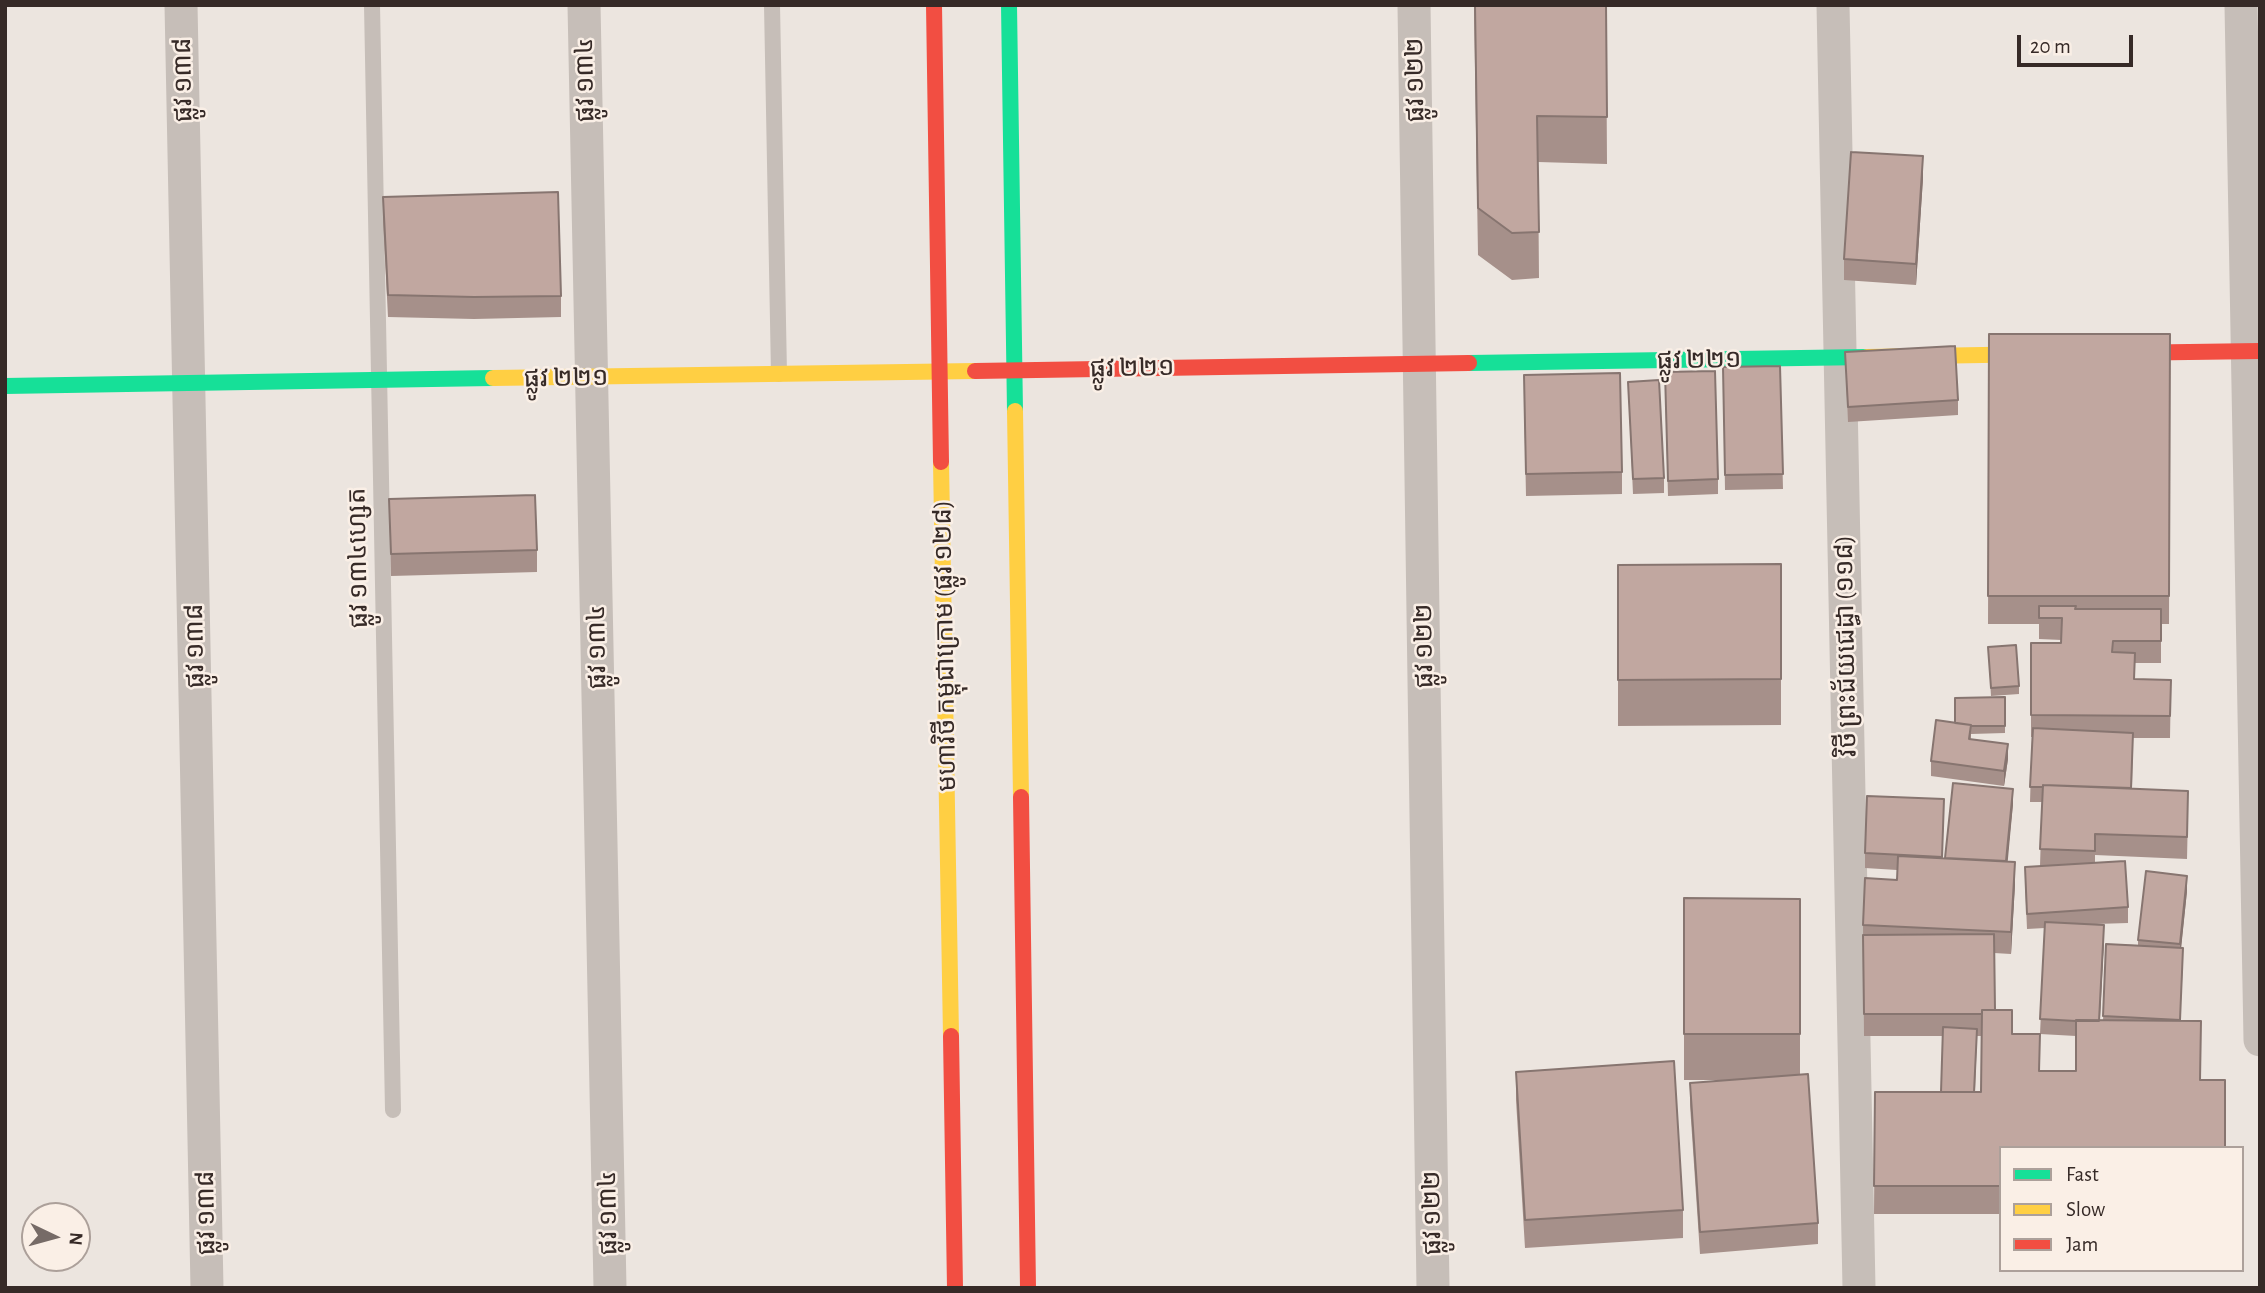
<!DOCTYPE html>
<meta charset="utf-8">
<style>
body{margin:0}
#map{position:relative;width:2265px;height:1293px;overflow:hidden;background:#ece5df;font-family:"Alegreya Sans",sans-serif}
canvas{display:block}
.frame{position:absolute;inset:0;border:7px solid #362a27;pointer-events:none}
.legend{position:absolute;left:1999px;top:1146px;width:245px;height:126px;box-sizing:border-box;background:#faefe6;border:2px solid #aca09a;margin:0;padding:9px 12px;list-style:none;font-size:21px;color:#362a27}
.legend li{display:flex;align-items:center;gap:14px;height:35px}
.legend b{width:35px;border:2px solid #aca09a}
.north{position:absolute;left:21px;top:1202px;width:70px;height:70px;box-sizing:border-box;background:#faefe6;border:2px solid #aca09a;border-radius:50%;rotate:95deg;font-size:19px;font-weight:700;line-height:28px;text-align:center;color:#362a27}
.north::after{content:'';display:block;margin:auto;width:24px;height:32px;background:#766b67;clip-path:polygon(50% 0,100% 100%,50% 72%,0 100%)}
.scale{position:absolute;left:2017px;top:35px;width:116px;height:32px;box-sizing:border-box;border:4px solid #362a27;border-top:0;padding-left:9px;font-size:21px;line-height:24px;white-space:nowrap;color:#362a27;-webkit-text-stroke:5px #faefe6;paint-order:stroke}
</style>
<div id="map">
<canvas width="2265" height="1293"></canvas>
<div class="frame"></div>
<ul class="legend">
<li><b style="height:9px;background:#16e098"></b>Fast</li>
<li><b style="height:9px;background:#ffcf43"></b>Slow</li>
<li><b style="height:9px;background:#f24e42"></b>Jam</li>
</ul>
<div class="north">N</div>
<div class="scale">20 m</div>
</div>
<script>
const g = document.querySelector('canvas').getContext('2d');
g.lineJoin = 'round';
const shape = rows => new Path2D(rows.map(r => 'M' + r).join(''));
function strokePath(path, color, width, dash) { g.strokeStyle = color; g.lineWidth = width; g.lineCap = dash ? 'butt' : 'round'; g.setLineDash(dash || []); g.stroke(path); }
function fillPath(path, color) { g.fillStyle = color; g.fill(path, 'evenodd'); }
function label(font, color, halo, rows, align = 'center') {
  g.font = font + ' "Alegreya Sans","Noto Sans Khmer",sans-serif'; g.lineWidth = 5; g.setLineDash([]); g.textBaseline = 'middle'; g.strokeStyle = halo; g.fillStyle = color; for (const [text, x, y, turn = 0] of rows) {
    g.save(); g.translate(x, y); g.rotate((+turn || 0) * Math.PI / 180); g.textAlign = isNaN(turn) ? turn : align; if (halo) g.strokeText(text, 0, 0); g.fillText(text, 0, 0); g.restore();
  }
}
const lane = shape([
 [372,5,393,1110],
 [772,5,779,374]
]);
const street = shape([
 [181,5,207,1288],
 [584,5,610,1288],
 [1414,5,1433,1288],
 [1833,5,1859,1288],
 [2241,5,2260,1040]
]);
const fast = shape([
 [1009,5,1015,411],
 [1469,363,1867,357],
 [5,386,493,378]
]);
const slow = shape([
 [1867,357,2040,354],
 [493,378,975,371],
 [1015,411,1021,797],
 [941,462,951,1036]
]);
const jam = shape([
 [934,5,941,462],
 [2118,353,2260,351],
 [975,371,1469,363],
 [1021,797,1028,1288],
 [951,1036,955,1288]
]);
const wall = shape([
 [1474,5,1606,5,1607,164,1538,162,1539,278,1512,280,1478,255],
 [1923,178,1916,285,1844,280,1844,259],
 [383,197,561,296,561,317,474,319,388,317,383,219],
 [1989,334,2170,334,2169,624,2161,624,2161,663,2135,663,2135,679,2171,680,2170,738,2133,738,2132,788,2188,813,2187,859,2095,855,2095,862,2128,907,2128,923,2096,924,2104,940,2099,1021,2103,1021,2106,944,2138,945,2138,940,2187,891,2181,947,2183,963,2180,1021,2001,1148,2001,1214,1874,1214,1875,1092,1941,1092,1943,1036,1864,1036,1863,925,1897,880,1897,870,1865,868,1865,853,1944,814,1942,858,1945,858,2013,804,2007,861,2015,884,2011,954,1994,953,1995,1010,2012,1034,2040,1034,2045,928,2027,929,2025,882,2025,867,2040,866,2042,802,2030,802,2032,737,2031,737,2031,643,2061,643,2062,640,2039,639,2039,624,1988,624],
 [2040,1034,2076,1036,2076,1071,2040,1071],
 [1977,1036,1981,1036,1981,1092,1975,1092],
 [1845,352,1958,400,1958,415,1848,422],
 [1780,366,1783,489,1725,490,1723,367],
 [1628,382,1664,478,1664,493,1633,494],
 [1665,387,1718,479,1718,494,1668,496],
 [1524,397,1622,472,1622,494,1526,496],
 [389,499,537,550,537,572,391,576],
 [1781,564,1781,725,1618,726,1618,565],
 [1988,647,2019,686,2019,694,1991,696],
 [2005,697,2005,733,1971,734,1971,739,2008,759,2004,786,1931,776,1931,761,1955,723],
 [1684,898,1800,899,1800,1075,1818,1223,1818,1244,1700,1254,1690,1105,1690,1083,1725,1080,1684,1080],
 [1516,1072,1683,1210,1683,1238,1525,1248,1516,1100]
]);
const shadedWall = shape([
 [1923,156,1923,178,1916,285,1916,264],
 [2008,744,2008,759,2004,786,2004,771],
 [2013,789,2013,804,2006,880,2006,865],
 [2015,862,2015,884,2011,954,2011,932],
 [2187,876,2187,891,2180,959,2180,944],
 [2104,925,2104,940,2099,1037,2099,1022]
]);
const building = shape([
 [1475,5,1606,5,1607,117,1537,116,1539,232,1512,233,1478,208,1475,5],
 [1851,152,1923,156,1916,264,1844,259,1851,152],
 [558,192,561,296,474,297,388,295,383,197,558,192],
 [1989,334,2170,334,2169,596,1988,596,1989,334],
 [1955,346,1958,400,1848,407,1845,352,1955,346],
 [1780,366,1783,474,1725,475,1723,367,1780,366],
 [1715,371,1718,479,1668,481,1665,372,1715,371],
 [1620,373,1622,472,1526,474,1524,375,1620,373],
 [1659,380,1664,478,1633,479,1628,382,1659,380],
 [535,495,537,550,391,554,389,499,535,495],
 [1781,564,1781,679,1618,680,1618,565,1781,564],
 [2039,606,2076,606,2075,609,2161,609,2161,641,2113,641,2112,652,2135,653,2134,679,2171,680,2170,716,2031,715,2031,643,2061,643,2062,618,2039,618,2039,606],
 [2016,645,2019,686,1991,688,1988,647,2016,645],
 [2005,697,2005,726,1971,726,1971,725,1955,723,1955,698,2005,697],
 [1936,720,1971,725,1969,739,2008,744,2004,771,1931,761,1936,720],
 [2033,728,2133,733,2131,788,2043,785,2043,787,2030,787,2033,728],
 [1953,783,2013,789,2006,861,1945,858,1953,783],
 [2043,785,2188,791,2187,837,2095,834,2095,851,2040,849,2043,785],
 [1867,796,1944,799,1942,857,1865,853,1867,796],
 [1898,856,2015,862,2011,932,1863,925,1865,878,1897,880,1898,856],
 [2125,861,2128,907,2027,914,2025,867,2125,861],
 [2146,871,2187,876,2180,944,2138,940,2146,871],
 [1684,898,1800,899,1800,1034,1684,1034,1684,898],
 [2045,922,2104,925,2099,1021,2076,1021,2040,1019,2045,922],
 [1994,934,1995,1010,1982,1010,1982,1014,1864,1014,1863,935,1994,934],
 [2106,944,2183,948,2180,1020,2103,1016,2106,944],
 [1982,1010,2012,1010,2012,1034,2040,1034,2039,1071,2076,1071,2076,1020,2201,1021,2200,1080,2225,1080,2225,1148,2001,1148,2001,1186,1874,1186,1875,1092,1981,1092,1982,1010],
 [1943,1027,1977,1029,1974,1092,1941,1092,1943,1027],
 [1674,1061,1683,1210,1525,1220,1516,1072,1674,1061],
 [1808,1074,1818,1223,1700,1232,1690,1083,1808,1074]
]);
const streetNames = [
 ["ផ្លូវ ១៣៨",183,80,-91],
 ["ផ្លូវ ១៣៤",585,80,-91],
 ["ផ្លូវ ១២២",1415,80,-91],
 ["ផ្លូវ ២២១",1699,360,-1],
 ["ផ្លូវ ២២១",1132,368,-1],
 ["ផ្លូវ ២២១",566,378,-1],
 ["ផ្លូវ ១៣៤ហ្សេត",358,558,-91],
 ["ផ្លូវ ១៣៨",195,646,-91],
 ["មហាវិថី កម្ពុជាក្រោម (ផ្លូវ ១២៨)",945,646,-91],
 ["ផ្លូវ ១២២",1424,646,-91],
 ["វិថី ព្រះជ័យជេដ្ធា (១១៨)",1846,646,-91],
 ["ផ្លូវ ១៣៤",597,647,-91],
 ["ផ្លូវ ១៣៨",206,1213,-91],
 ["ផ្លូវ ១៣៤",608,1213,-91],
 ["ផ្លូវ ១២២",1432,1213,-91]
];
strokePath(lane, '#c6beb8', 16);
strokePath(street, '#c6beb8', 33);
strokePath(fast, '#16e098', 16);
strokePath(slow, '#ffcf43', 16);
strokePath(jam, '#f24e42', 16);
fillPath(wall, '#a6908a');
fillPath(shadedWall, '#877570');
fillPath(building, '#c1a7a0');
strokePath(building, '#877570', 2);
label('26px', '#362a27', '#faefe6', streetNames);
</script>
